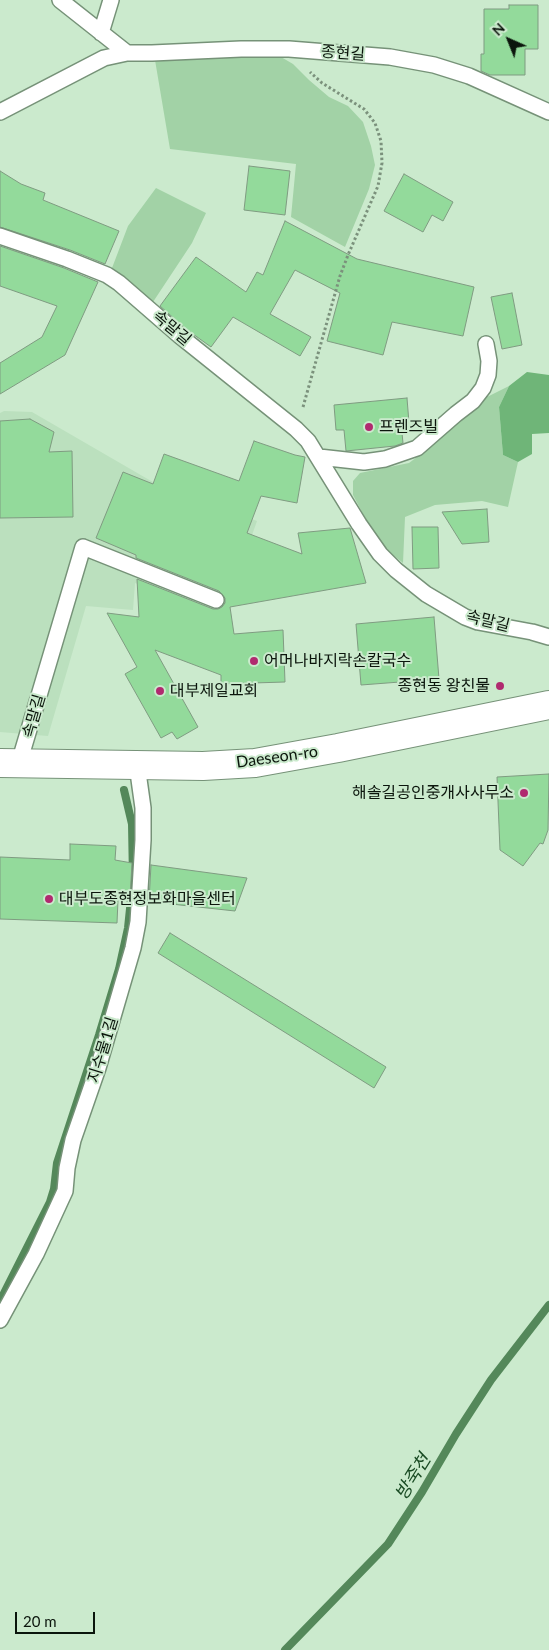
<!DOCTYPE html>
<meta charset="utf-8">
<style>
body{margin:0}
#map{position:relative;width:549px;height:1650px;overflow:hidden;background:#cbeacd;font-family:Lato,sans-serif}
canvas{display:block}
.north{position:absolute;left:484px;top:15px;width:50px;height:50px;-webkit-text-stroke:4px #cbeacd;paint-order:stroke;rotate:316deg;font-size:14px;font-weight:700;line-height:20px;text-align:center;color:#0b150c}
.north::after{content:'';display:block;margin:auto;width:18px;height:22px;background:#0b150c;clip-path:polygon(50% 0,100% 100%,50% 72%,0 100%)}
.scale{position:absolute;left:15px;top:1612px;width:80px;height:22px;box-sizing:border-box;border:2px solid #0b150c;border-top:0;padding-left:6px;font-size:15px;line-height:18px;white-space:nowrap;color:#0b150c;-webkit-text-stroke:4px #cbeacd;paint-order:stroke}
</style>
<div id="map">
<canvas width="549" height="1650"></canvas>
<div class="north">N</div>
<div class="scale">20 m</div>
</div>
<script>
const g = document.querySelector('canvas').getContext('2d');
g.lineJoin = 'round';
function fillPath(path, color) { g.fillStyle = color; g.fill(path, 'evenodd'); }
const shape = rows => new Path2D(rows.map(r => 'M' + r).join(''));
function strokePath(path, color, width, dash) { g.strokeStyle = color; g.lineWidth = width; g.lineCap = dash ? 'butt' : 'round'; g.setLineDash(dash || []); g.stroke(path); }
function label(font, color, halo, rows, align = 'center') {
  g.font = font + ' Lato,"Noto Sans KR",sans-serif'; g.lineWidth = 4; g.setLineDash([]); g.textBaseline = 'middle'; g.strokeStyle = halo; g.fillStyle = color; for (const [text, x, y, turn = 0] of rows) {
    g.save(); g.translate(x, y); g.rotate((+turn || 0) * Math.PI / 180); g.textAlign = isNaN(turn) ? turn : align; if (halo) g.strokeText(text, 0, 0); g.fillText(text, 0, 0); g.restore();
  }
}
const built = shape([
 [4,411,32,412,158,485,257,521,223,617,135,583,133,610,86,606,48,736,0,732,0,413]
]);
const green = shape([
 [234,54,281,57,293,64,309,80,329,97,348,106,363,122,371,146,375,165,369,189,345,247,291,217,296,164,170,149,155,60],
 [156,188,206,213,192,243,153,302,112,268,128,226],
 [509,386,499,407,503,455,518,462,508,507,482,501,435,505,405,517,403,563,387,550,372,531,353,495,353,481,360,473,409,463,429,448,458,421,487,397]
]);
const forest = shape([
 [527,372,549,375,549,433,532,434,532,454,518,462,503,455,499,407,509,386]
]);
const stream = shape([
 [0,1301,50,1202,54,1189,57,1163,99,1035,119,969,128,928,133,880,132,824,124,790],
 [285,1650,388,1544,422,1492,456,1434,491,1380,549,1305]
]);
const building = shape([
 [509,5,538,5,538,49,525,49,525,75,490,75,481,71,481,54,484,54,484,9,509,9,509,5],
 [249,166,290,171,285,215,244,210,249,166],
 [0,171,21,184,45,193,43,200,119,231,105,264,70,250,0,227,0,171],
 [404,174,453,202,443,221,432,215,423,232,384,211,404,174],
 [285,221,357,259,474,287,463,336,392,322,383,355,327,341,340,293,295,270,270,314,311,337,300,356,233,317,211,347,186,329,160,306,196,257,246,292,257,272,263,275,285,221],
 [0,246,64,268,98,282,65,355,0,394,0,363,42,337,57,306,0,286,0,246],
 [512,293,522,345,502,349,491,297,512,293],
 [407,398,409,423,401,423,403,443,395,446,346,451,344,430,336,430,334,405,407,398],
 [30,419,54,432,49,452,72,451,73,517,0,518,0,421,30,419],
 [254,441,295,455,305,457,297,503,261,496,247,533,302,554,298,533,350,528,366,583,230,607,234,634,283,630,285,682,221,684,221,675,155,650,198,727,177,739,172,732,161,738,125,674,137,667,107,613,139,617,137,579,213,609,218,609,222,607,225,603,225,598,219,591,136,558,136,555,96,538,123,472,153,484,164,454,239,481,254,441],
 [487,509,489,542,462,544,442,512,487,509],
 [412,527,438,527,439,568,413,569,412,527],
 [434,617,439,679,361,685,356,624,434,617],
 [549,774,548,830,543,844,540,843,523,866,500,850,497,777,549,774],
 [70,844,116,846,115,860,132,863,130,898,110,895,118,900,117,923,0,919,0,857,70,860,70,844],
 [151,865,247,878,235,911,180,905,149,901,151,865],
 [170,933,386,1067,374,1088,158,953,170,933]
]);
const path = shape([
 [303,407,340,276,348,255,378,186,382,163,381,141,375,123,364,109,322,83,310,72]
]);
const service = shape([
 [60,0,127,53],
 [101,33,111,0],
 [0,112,104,58,127,53,152,53,241,49,289,49,390,57,434,65,469,76,549,112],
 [0,236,67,259,107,275,119,283,180,336,296,429,308,441,359,524,380,554,396,570,426,594,465,617,478,622,532,632,549,637],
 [319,457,364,462,385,459,417,448,456,414,473,401,483,388,488,375,489,361,486,344],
 [19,763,83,547,216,600],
 [0,1320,36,1254,65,1191,67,1168,73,1140,98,1068,133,948,138,922,143,840,143,808,137,765]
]);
const tertiary = shape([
 [0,763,203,766,255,763,338,748,549,705]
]);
const markers = [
 [369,427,5,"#b02a6f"],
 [254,661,5,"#b02a6f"],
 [500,686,5,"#b02a6f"],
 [160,691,5,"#b02a6f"],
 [524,793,5,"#b02a6f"],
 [49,899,5,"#b02a6f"]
];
const streetNames = [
 ["종현길",343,53,4],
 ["속말길",172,328,40],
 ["속말길",488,621,14],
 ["속말길",34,716,-74],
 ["Daeseon-ro",277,757,-8],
 ["지수물1길",103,1050,-73]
];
const poiNames = [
 ["프렌즈빌",379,427],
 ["어머나바지락손칼국수",264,661],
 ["종현동 왕친물",490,686,"right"],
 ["대부제일교회",170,691],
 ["해솔길공인중개사사무소",514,793,"right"],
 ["대부도종현정보화마을센터",59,899]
];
const waterNames = [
 ["방죽천",413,1477,-58]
];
fillPath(built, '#bbe0be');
fillPath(green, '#a2d2a6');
fillPath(forest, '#6fb578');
strokePath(stream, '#54885a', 8);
fillPath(building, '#93da9b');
strokePath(building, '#7f9b81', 1);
strokePath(service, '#769278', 18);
strokePath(tertiary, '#769278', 30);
strokePath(path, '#7b917c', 3, [2.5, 2.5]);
strokePath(service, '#fff', 15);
strokePath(tertiary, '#fff', 28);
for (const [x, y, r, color] of markers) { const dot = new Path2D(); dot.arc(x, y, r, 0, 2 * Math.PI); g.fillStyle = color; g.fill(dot); strokePath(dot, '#cbeacd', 2); }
label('16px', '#0b150c', '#cbeacd', streetNames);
label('16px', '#0b150c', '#cbeacd', poiNames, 'left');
label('italic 18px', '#194b23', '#cbeacd', waterNames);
</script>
